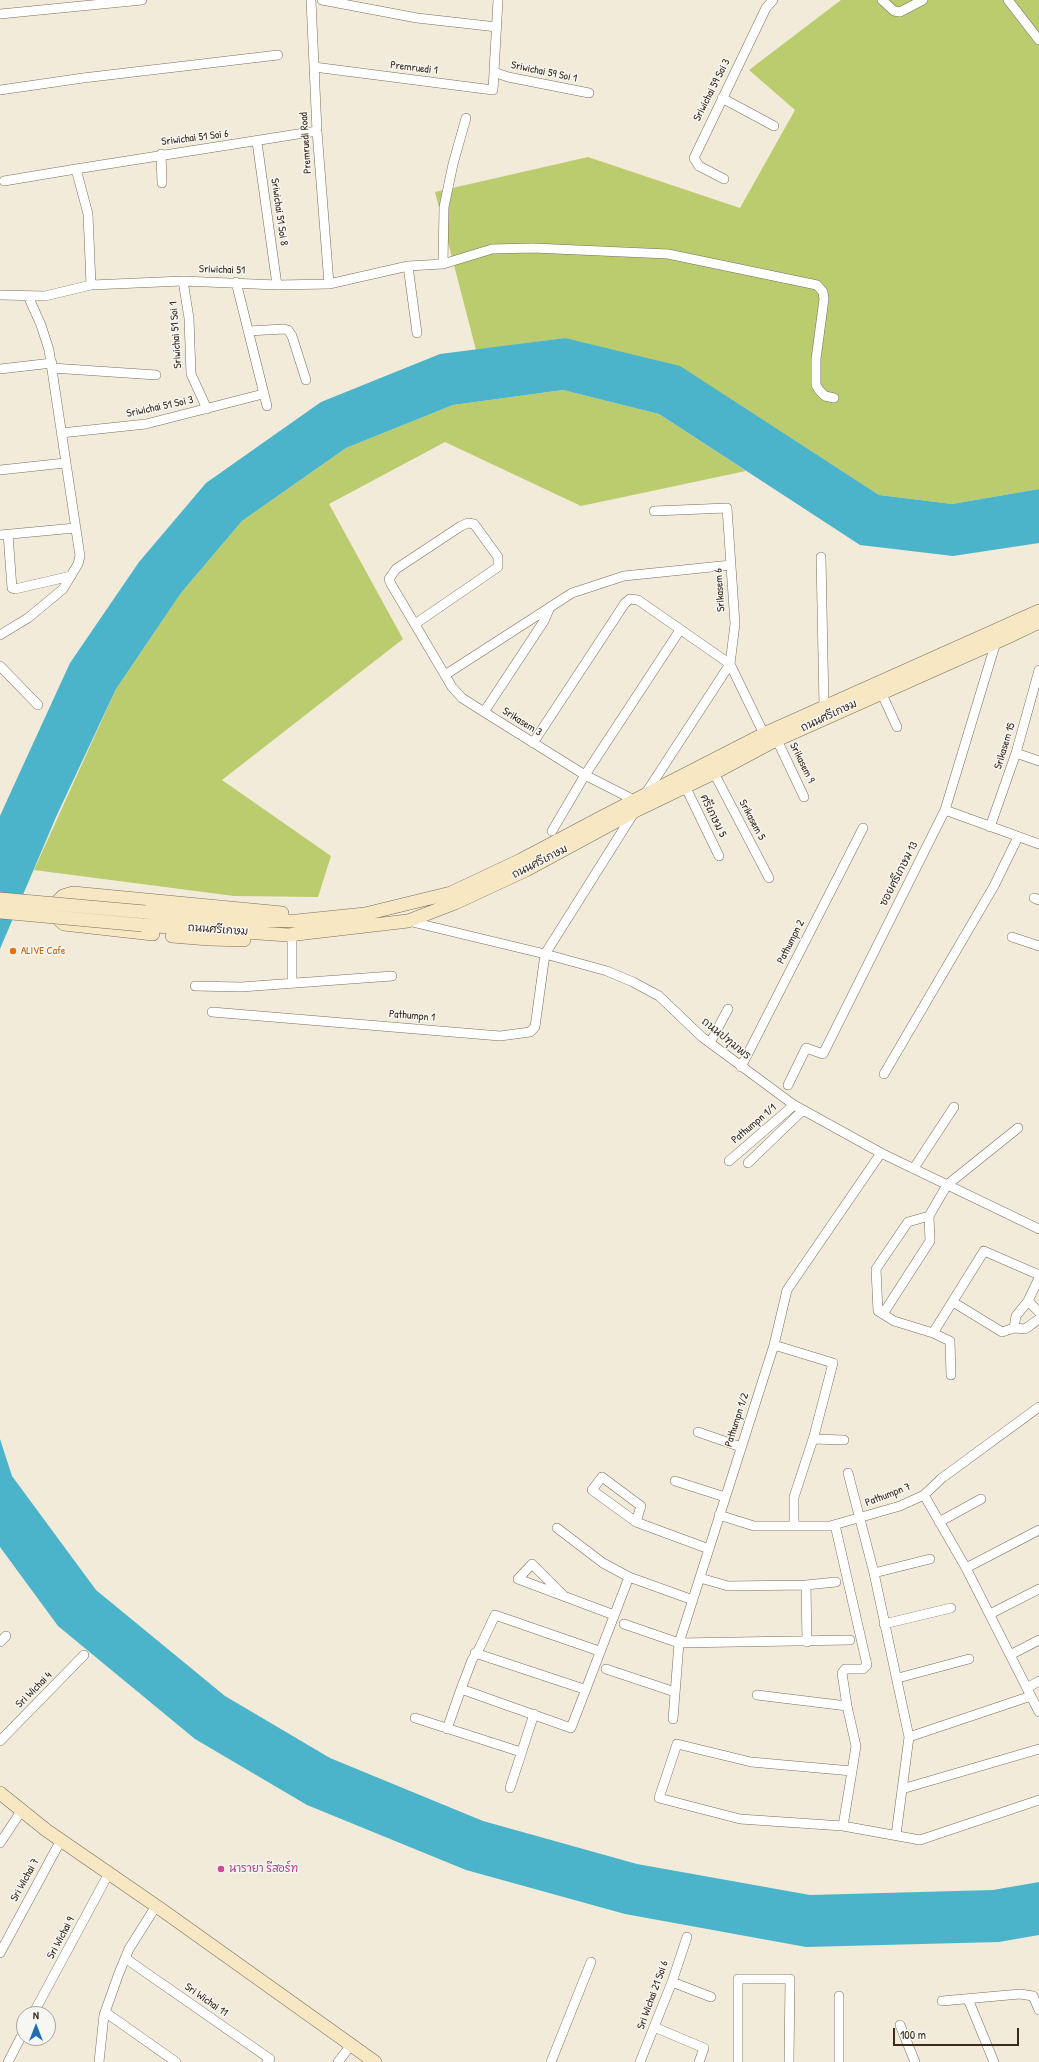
<!DOCTYPE html>
<meta charset="utf-8">
<style>
body{margin:0}
#map{position:relative;width:1039px;height:2062px;overflow:hidden;background:#f2ebd9;font-family:"Patrick Hand",sans-serif}
canvas{display:block}
.north{position:absolute;left:16px;top:2006px;width:40px;height:40px;box-sizing:border-box;background:#f6f6f2;border:1px solid #aba49d;border-radius:50%;rotate:0deg;font-size:11px;font-weight:700;line-height:16px;text-align:center;color:#3b2a1e}
.north::after{content:'';display:block;margin:auto;width:14px;height:18px;background:#1f6fb2;clip-path:polygon(50% 0,100% 100%,50% 72%,0 100%)}
.scale{position:absolute;left:893px;top:2028px;width:126px;height:18px;box-sizing:border-box;border:2px solid #3b2a1e;border-top:0;padding-left:5px;font-size:12px;line-height:14px;white-space:nowrap;color:#3b2a1e;-webkit-text-stroke:3px #f6f6f2;paint-order:stroke}
</style>
<div id="map">
<canvas width="1039" height="2062"></canvas>
<div class="north">N</div>
<div class="scale">100 m</div>
</div>
<script>
const g = document.querySelector('canvas').getContext('2d');
g.lineJoin = 'round';
function fillPath(path, color) { g.fillStyle = color; g.fill(path, 'evenodd'); }
const shape = rows => new Path2D(rows.map(r => 'M' + r).join(''));
function strokePath(path, color, width, dash) { g.strokeStyle = color; g.lineWidth = width; g.lineCap = dash ? 'butt' : 'round'; g.setLineDash(dash || []); g.stroke(path); }
function label(font, color, halo, rows, align = 'center') {
  g.font = font + ' "Patrick Hand","Playpen Sans Thai",sans-serif'; g.lineWidth = 3; g.setLineDash([]); g.textBaseline = 'middle'; g.strokeStyle = halo; g.fillStyle = color; for (const [text, x, y, turn = 0] of rows) {
    g.save(); g.translate(x, y); g.rotate((+turn || 0) * Math.PI / 180); g.textAlign = isNaN(turn) ? turn : align; if (halo) g.strokeText(text, 0, 0); g.fillText(text, 0, 0); g.restore();
  }
}
const green = shape([
 [841,0,1039,0,1039,489,952,504,879,495,775,428,565,338,476,350,435,192,588,157,740,208,795,110,749,70],
 [563,390,659,414,746,471,581,506,445,442,329,504,403,639,222,780,331,856,318,897,234,896,34,870,116,689,181,593,242,521,346,448,453,405]
]);
const water = shape([
 [565,338,680,366,879,495,952,504,1039,489,1039,543,953,556,860,545,659,414,563,390,453,405,346,448,242,521,181,593,116,689,56,817,0,949,0,816,9,796,70,663,139,562,206,483,321,402,440,354],
 [0,1439,12,1476,96,1590,225,1696,330,1758,483,1821,637,1864,810,1895,993,1890,1039,1882,1039,1935,999,1942,806,1947,625,1914,466,1870,307,1805,195,1739,58,1626,0,1547]
]);
const street = shape([
 [311,0,317,131,329,284],
 [322,0,417,18,497,27],
 [498,0,494,72,508,77,589,93],
 [882,0,894,11,900,12,923,0],
 [1008,0,1039,40],
 [0,14,142,0],
 [314,67,493,90,494,72],
 [0,90,83,78,278,55],
 [722,98,774,126],
 [257,142,277,285],
 [161,154,162,183],
 [724,179,699,166,694,158,766,8,773,0],
 [4,181,76,169],
 [443,264,444,207,453,164,466,118],
 [408,266,417,333],
 [183,281,189,318,191,374,207,409],
 [236,282,267,406],
 [91,285,88,214,76,169,317,131],
 [0,295,45,296,91,285,183,281,277,285,329,284,408,266,443,264,492,249,533,248,668,254,817,285,823,292,824,299,816,359,816,385,819,390,825,396,834,398],
 [248,331,284,329,288,330,292,336,306,380],
 [52,368,156,375],
 [0,369,52,363],
 [61,433,146,424,263,394],
 [0,470,65,463],
 [654,511,727,508,735,624,730,664,764,734],
 [8,534,12,588,15,589,71,576],
 [0,535,75,528],
 [821,557,824,707],
 [550,607,544,621,484,712,585,775,634,800],
 [415,624,498,567,498,557,474,524,468,523,461,526,396,569,389,579,391,584,452,687,462,698,484,712],
 [0,635,28,618,63,589,78,564,80,556,49,350,41,325,28,296],
 [0,666,38,705],
 [445,675,572,593,624,576,731,565],
 [881,692,897,727],
 [777,740,804,797],
 [533,743,625,603,630,599,638,600,730,664,646,793],
 [1016,753,1039,761],
 [714,773,769,878],
 [685,786,719,856],
 [945,810,1039,844],
 [990,827,1016,753,1039,670],
 [552,831,585,775,680,630],
 [1034,898,1039,900],
 [408,921,545,954,607,971,633,982,659,996,702,1037,794,1105,881,1153,1039,1229],
 [292,934,292,982],
 [1012,937,1039,946],
 [195,986,241,987,392,976],
 [212,1012,500,1036,530,1032,535,1027,545,954,635,811],
 [710,1043,728,1009],
 [741,1067,863,828],
 [884,1074,994,886,1018,837],
 [788,1085,806,1048,823,1054,945,810,996,642],
 [729,1161,794,1105],
 [748,1163,803,1110],
 [914,1168,954,1107],
 [929,1216,908,1222,876,1269,878,1311,894,1321,933,1333,950,1341,951,1375],
 [1028,1301,1039,1312],
 [953,1302,1002,1332,1014,1328,1025,1329,1039,1319],
 [883,1314,930,1241,929,1216,947,1185,1018,1128],
 [1014,1328,1016,1316,1028,1301,1039,1278],
 [933,1333,984,1251,1039,1275],
 [774,1345,833,1363,814,1436,794,1497,794,1526],
 [698,1432,741,1447],
 [813,1439,844,1440],
 [848,1473,874,1573,909,1737,896,1835],
 [675,1481,725,1497],
 [924,1495,966,1568,1039,1712],
 [719,1515,754,1526,830,1526,900,1506,924,1495,942,1478,1039,1407],
 [636,1522,641,1506,602,1477,592,1490,636,1522,709,1549],
 [939,1522,981,1499],
 [835,1525,867,1665,863,1669,845,1669,842,1673,847,1706,856,1746,852,1771],
 [557,1528,603,1563,629,1577,693,1600],
 [966,1568,1039,1530],
 [874,1573,930,1559],
 [700,1578,728,1586,806,1585,836,1582],
 [806,1585,807,1642],
 [564,1596,532,1564,518,1579,614,1615],
 [990,1614,1039,1589],
 [624,1624,679,1643,850,1640],
 [884,1624,951,1608],
 [0,1642,6,1636],
 [599,1651,495,1615,480,1647,472,1660,461,1689,571,1728,629,1577],
 [475,1653,584,1689],
 [1010,1655,1039,1640],
 [606,1669,675,1692],
 [898,1678,969,1659],
 [1027,1688,1039,1681],
 [757,1695,847,1706],
 [415,1718,521,1752],
 [673,1719,679,1643,774,1345,787,1290,881,1153],
 [447,1729,461,1689],
 [909,1737,1031,1696],
 [0,1741,84,1655],
 [510,1788,534,1714],
 [902,1789,1039,1749],
 [843,1826,852,1771,751,1762,677,1744,659,1798,740,1819,843,1826,920,1840,1039,1800],
 [0,1843,22,1810],
 [0,1953,61,1840],
 [125,1958,270,2059,267,2062],
 [672,1982,711,1997],
 [839,1996,839,2062],
 [968,1999,994,2062],
 [942,2001,1020,1994,1033,1996,1039,2010],
 [105,2012,176,2062],
 [33,2014,109,1873],
 [900,2025,915,2062],
 [654,2027,704,2048,699,2062],
 [8,2062,24,2031],
 [99,2062,104,2015,119,1973,129,1949,156,1906],
 [338,2062,351,2045],
 [551,2062,591,1962],
 [640,2062,672,1982,687,1937],
 [738,2062,738,1979,790,1979,789,2062]
]);
const secondary = shape([
 [145,912,245,920,297,921,365,914,451,893,521,860,606,815,764,734,1039,611],
 [142,925,288,935,408,921,455,903,526,870,635,811,714,773,772,742,1012,635,1039,622],
 [153,934,64,924,57,918,55,913,56,903,63,896,73,893,282,913],
 [172,936,209,939,244,940],
 [0,1793,46,1830,162,1910,375,2062]
]);
const secondaryBridge = shape([
 [0,899,145,912],
 [0,912,142,925]
]);
const markers = [
 [13,951,4,"#e8710a"],
 [221,1869,4,"#d1479c"]
];
const streetNames = [
 ["Premruedi 1",414,68,7],
 ["Sriwichai 59 Soi 1",544,72,12],
 ["Sriwichai 59 Soi 3",712,90,-63],
 ["Sriwichai 51 Soi 6",195,138,-7],
 ["Premruedi Road",306,143,-94],
 ["Sriwichai 51 Soi 8",279,212,82],
 ["Sriwichai 51",222,270,2],
 ["Sriwichai 51 Soi 1",176,335,-94],
 ["Sriwichai 51 Soi 3",160,407,-12],
 ["Srikasem 6",720,590,-94],
 ["ถนนศรีเกษม",829,716,-25],
 ["Srikasem 3",522,722,32],
 ["Srikasem 15",1005,746,-73],
 ["Srikasem 9",802,763,64],
 ["ศรีเกษม 5",713,816,64],
 ["Srikasem 5",752,820,62],
 ["ถนนศรีเกษม",540,862,-27],
 ["ซอยศรีเกษม 13",899,874,-63],
 ["ถนนศรีเกษม",218,930,4],
 ["Pathumpn 2",791,942,-63],
 ["Pathumpn 1",412,1016,5],
 ["ถนนปทุมพร",726,1039,39],
 ["Pathumpn 1/1",754,1124,-40],
 ["Pathumpn 1/2",737,1420,-72],
 ["Pathumpn 7",888,1495,-21],
 ["Sri Wichai 4",34,1690,-45],
 ["Sri Wichai 7",25,1880,-61],
 ["Sri Wichai 9",61,1938,-62],
 ["Sri Wichai 21 Soi 6",653,1995,-70],
 ["Sri Wichai 11",206,2000,35]
];
const foodNames = [
 ["ALIVE Cafe",21,951]
];
const hotelNames = [
 ["นารายา รีสอร์ท",229,1869]
];
fillPath(green, '#bbcc6e');
fillPath(water, '#4cb4ca');
strokePath(street, '#7b6e5f', 10);
strokePath(secondary, '#7b6e5f', 14);
strokePath(street, '#fff', 9);
strokePath(secondary, '#f7e8c3', 13);
strokePath(secondaryBridge, '#7b6e5f', 14, []);
strokePath(secondaryBridge, '#f7e8c3', 13);
for (const [x, y, r, color] of markers) { const dot = new Path2D(); dot.arc(x, y, r, 0, 2 * Math.PI); g.fillStyle = color; g.fill(dot); strokePath(dot, '#f6f6f2', 1.5); }
label('11px', '#3b2a1e', '#f6f6f2', streetNames);
label('11px', '#c56008', '#f6f6f2', foodNames, 'left');
label('11px', '#b23c85', '#f6f6f2', hotelNames, 'left');
</script>
